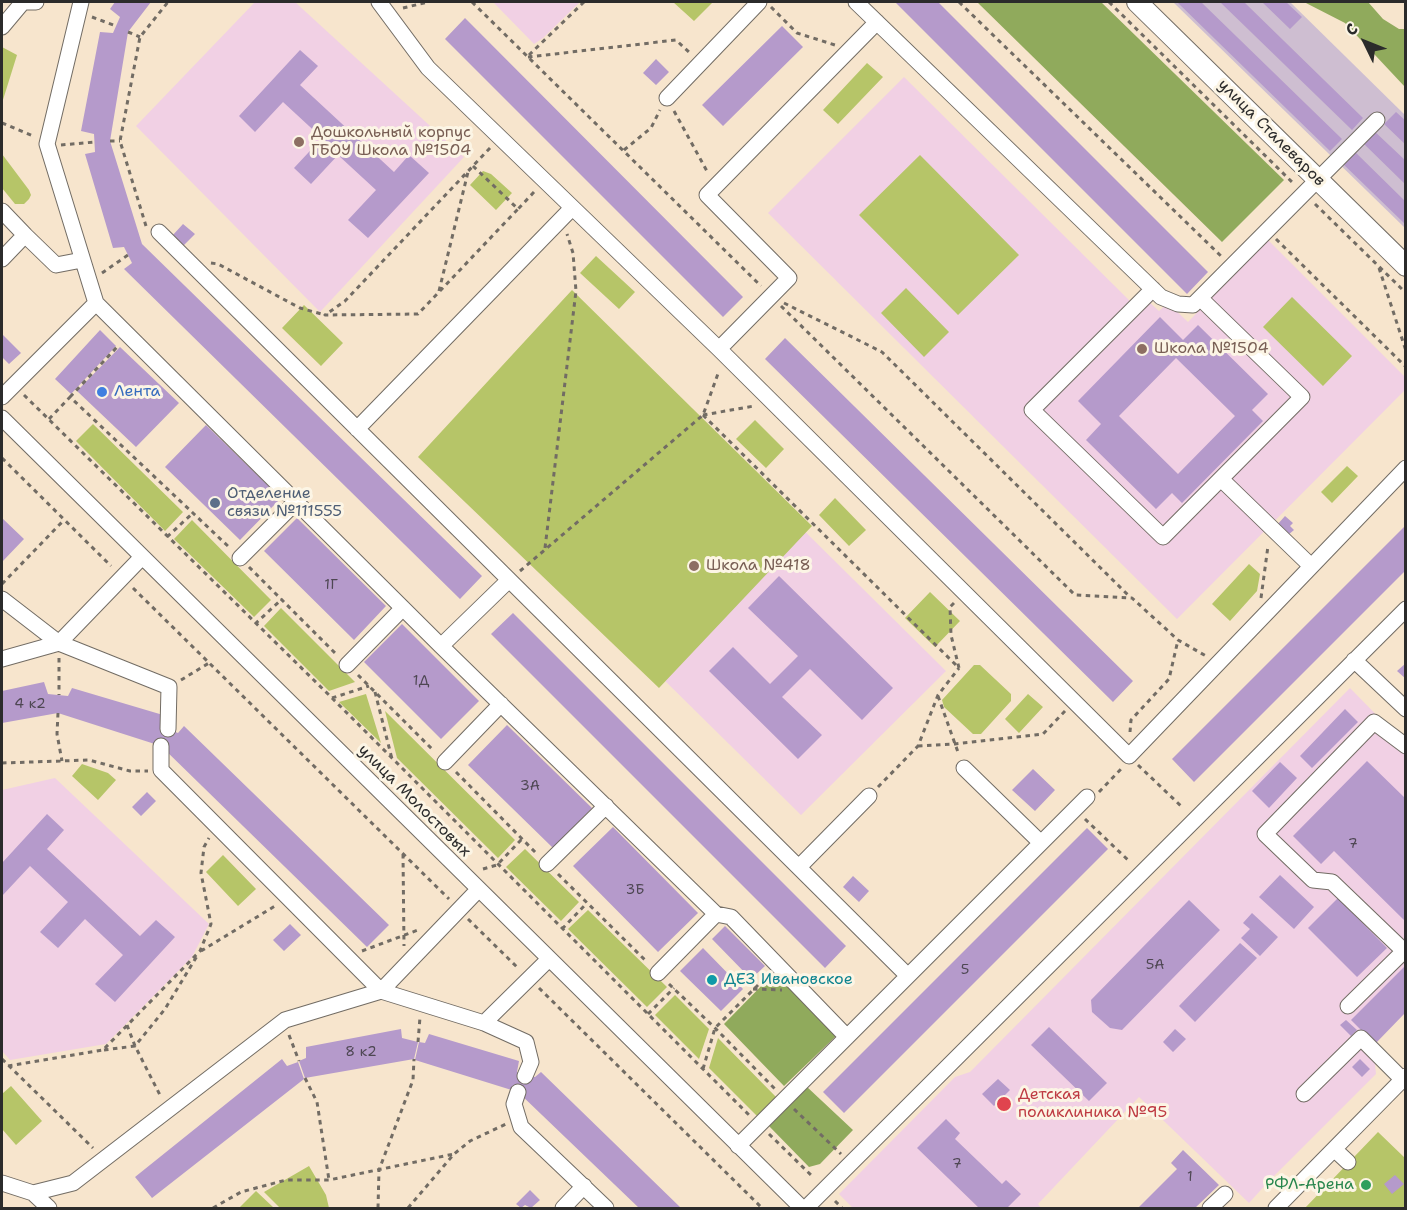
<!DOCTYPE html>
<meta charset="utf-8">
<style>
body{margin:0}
#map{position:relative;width:1407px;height:1210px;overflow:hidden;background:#f7e5cd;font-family:"Shantell Sans",sans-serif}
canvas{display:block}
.frame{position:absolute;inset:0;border:3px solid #2b2b2b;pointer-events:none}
.north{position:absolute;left:1335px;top:12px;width:60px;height:60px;-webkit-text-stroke:4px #fcf5e5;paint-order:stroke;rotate:313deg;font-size:16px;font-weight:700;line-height:24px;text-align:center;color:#2b2b2b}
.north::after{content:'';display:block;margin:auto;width:21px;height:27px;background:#2b2b2b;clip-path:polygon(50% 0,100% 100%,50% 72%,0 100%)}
</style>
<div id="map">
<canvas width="1407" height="1210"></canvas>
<div class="frame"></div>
<div class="north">С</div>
</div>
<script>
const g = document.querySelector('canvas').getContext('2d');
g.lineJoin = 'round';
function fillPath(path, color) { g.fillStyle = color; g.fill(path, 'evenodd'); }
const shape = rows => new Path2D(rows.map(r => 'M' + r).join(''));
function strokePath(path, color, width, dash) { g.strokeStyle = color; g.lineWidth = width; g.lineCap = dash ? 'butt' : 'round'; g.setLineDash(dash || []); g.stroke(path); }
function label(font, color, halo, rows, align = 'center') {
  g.font = font + ' "Shantell Sans",sans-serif'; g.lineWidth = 6; g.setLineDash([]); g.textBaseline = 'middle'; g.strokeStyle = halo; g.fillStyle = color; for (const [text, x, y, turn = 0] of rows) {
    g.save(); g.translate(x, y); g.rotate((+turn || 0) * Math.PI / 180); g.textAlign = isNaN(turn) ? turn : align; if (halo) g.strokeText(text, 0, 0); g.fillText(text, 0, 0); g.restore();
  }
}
const built = shape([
 [255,2,295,2,464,157,320,312,136,126],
 [493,2,580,2,543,38,534,44],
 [904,77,1140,311,1149,302,1159,311,1168,303,1188,322,1268,240,1405,377,1405,390,1177,619,768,213],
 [577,306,946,671,801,815,441,460],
 [1350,688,1405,744,1405,1012,1367,1052,1375,1064,1376,1074,1269,1181,1249,1203,1139,1097,1038,1204,1041,1208,853,1208,839,1194,955,1077,970,1072],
 [55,778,209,924,192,957,106,1044,10,1060,2,1051,2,790]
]);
const industrial = shape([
 [1173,2,1290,2,1405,115,1405,228]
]);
const green = shape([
 [673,2,713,2,694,21],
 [2,47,17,55,2,103],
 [867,63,883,77,838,124,823,110],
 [2,154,29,190,31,195,29,199,24,204,15,204,2,188],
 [920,155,1019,255,958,315,859,215],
 [483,171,491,174,512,193,496,210,470,185],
 [596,256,635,292,619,309,580,273],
 [906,288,949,332,924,357,881,313],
 [572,290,812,526,659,688,418,457],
 [1292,297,1352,356,1323,386,1263,327],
 [304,305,343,343,321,366,282,328],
 [755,420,784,449,766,468,736,439],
 [93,424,183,512,165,531,76,441],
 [1347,466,1358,476,1332,503,1321,492],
 [835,498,866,530,849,546,819,515],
 [192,520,271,600,254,617,174,539],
 [1249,564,1260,574,1257,591,1230,621,1212,604],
 [930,592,960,621,935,647,905,618],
 [281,608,355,682,329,691,264,626],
 [974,665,980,665,1011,694,1011,701,981,734,973,734,944,707,942,700],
 [366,694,381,743,339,702],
 [1028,694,1043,707,1019,733,1005,719],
 [385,711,515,840,498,858,397,758],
 [82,764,108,773,116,780,98,800,72,776],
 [525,849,579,902,561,921,506,867],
 [223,855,256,889,238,906,206,872],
 [588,910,667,987,647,1007,568,929],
 [675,995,709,1029,699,1059,655,1015],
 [718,1038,777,1098,758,1117,709,1068],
 [11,1086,42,1121,16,1145,2,1129,2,1094],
 [1378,1132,1405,1158,1405,1208,1305,1208],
 [309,1166,326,1195,329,1208,280,1208,264,1192],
 [256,1191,274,1208,239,1208]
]);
const forest = shape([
 [977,2,1101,2,1284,180,1222,242],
 [1304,2,1368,2,1383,19,1399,29,1405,29,1405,87,1345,23],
 [775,972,836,1036,784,1086,724,1024],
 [806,1086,853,1130,820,1164,809,1167,768,1125]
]);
const building = shape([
 [115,2,151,2,128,32,110,141,142,244,482,576,460,599,124,269,132,263,124,247,113,248,85,154,95,152,94,134,81,131,100,32,113,33,120,17,110,9],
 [895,2,938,2,1208,272,1187,294],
 [1177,2,1201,2,1342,139,1330,151],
 [1220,2,1244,2,1363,118,1352,130],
 [1262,2,1286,2,1302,17,1290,29],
 [465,18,743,297,723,317,445,39],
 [782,26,803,47,723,126,702,105],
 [300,50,318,66,300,85,394,172,409,155,429,173,368,238,348,220,376,190,338,155,311,184,294,168,322,138,283,102,255,132,239,116],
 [656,59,669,72,656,85,643,73],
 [1396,112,1406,121,1406,145,1384,124],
 [1373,130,1406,161,1406,185,1362,142],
 [1352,149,1406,202,1406,225,1340,161],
 [183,224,195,234,183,246,172,236],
 [1160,317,1183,340,1198,325,1268,394,1252,410,1263,421,1182,503,1172,493,1156,509,1086,440,1101,424,1078,401],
 [1176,358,1235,416,1178,474,1119,416],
 [100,330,116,346,71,394,55,379],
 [3,335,21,353,9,364,2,357,2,337],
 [785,338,1133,681,1113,702,765,359],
 [120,347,179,403,136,447,77,391],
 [206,425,281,498,240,540,165,467],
 [1285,516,1293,523,1290,526,1294,530,1288,535,1277,525],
 [2,518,24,539,2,562],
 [297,518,386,606,354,640,264,551],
 [1406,525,1406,570,1194,782,1172,759],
 [779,576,893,688,862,720,810,669,782,697,822,735,798,759,709,671,733,647,770,684,798,656,748,608],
 [513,613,846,946,825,968,491,634],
 [402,624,479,701,441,739,364,662],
 [1406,663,1406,679,1397,671],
 [44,682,48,694,68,696,72,688,163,715,160,726,178,733,184,726,389,925,367,947,161,746,58,713,2,723,2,691],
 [1345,709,1358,722,1312,768,1300,756],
 [507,725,592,808,553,848,468,765],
 [1367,761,1406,799,1406,922,1334,851,1321,864,1293,836],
 [1280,762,1297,778,1269,808,1252,791],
 [1033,769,1055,790,1035,811,1012,790],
 [147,792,156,801,141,816,132,807],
 [47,814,64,830,47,849,140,936,156,920,175,937,115,1002,95,984,123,955,85,919,58,948,40,932,68,902,30,866,2,896,2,863],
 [613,827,698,913,658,952,573,866],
 [1087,828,1108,849,844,1113,823,1092],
 [1280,875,1314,907,1294,929,1259,897],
 [853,876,869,891,859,902,843,887],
 [1338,898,1387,948,1357,977,1308,928],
 [1189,900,1220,930,1122,1030,1110,1028,1092,1012,1091,1000],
 [1252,913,1278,937,1260,956,1241,938,1250,929,1243,923],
 [290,924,301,935,284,951,273,940],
 [725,926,765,966,751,979,712,939],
 [1240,943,1257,958,1195,1022,1179,1006],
 [703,948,743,989,721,1011,680,971],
 [1406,965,1406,1012,1375,1044,1351,1020],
 [1346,1020,1357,1030,1351,1036,1340,1025],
 [1049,1027,1107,1083,1089,1101,1031,1045],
 [401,1029,402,1038,418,1042,414,1059,305,1078,299,1061,306,1058,306,1047],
 [1175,1029,1186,1039,1173,1052,1163,1042],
 [429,1034,519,1061,517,1072,525,1076,535,1077,541,1072,681,1208,639,1208,518,1092,415,1060,419,1042,425,1043],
 [282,1059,287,1066,298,1062,304,1079,152,1198,135,1177],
 [1360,1059,1370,1069,1362,1077,1352,1067],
 [998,1079,1010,1090,994,1106,982,1094],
 [946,1119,960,1133,955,1139,1002,1184,1006,1180,1021,1194,1007,1208,979,1208,917,1148],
 [1183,1150,1219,1185,1195,1208,1138,1208,1177,1169,1171,1163],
 [1395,1175,1404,1184,1392,1194,1384,1184],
 [530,1190,540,1200,531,1208,525,1205,521,1208,516,1204]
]);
const path = shape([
 [472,2,761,286],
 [959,2,1222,257],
 [1109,2,1293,183],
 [771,7,797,33,835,45],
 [403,8,428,2],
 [92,17,116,26],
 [128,32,140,37],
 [529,55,584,2],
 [528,57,676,40,691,54],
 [674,111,708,173],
 [2,123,33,136],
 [110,141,120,141],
 [61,145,95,142],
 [490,148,345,301,325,315,418,314,518,209],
 [624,150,651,128,660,110],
 [473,166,518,209,535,191],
 [1315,204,1406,293],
 [146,226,120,141,140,37,168,2],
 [1276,239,1406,367],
 [211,263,218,264,300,308,325,315],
 [1379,268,1406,351],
 [102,273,128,255],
 [439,291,468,172],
 [784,303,882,352,1130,597],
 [781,306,1075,595,1132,598,1178,640,1206,656],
 [24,395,332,698,749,1115],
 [70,397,118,346],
 [703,415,959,668,951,635,950,607,954,603],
 [703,415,754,406],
 [49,419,70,397,230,548],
 [2,458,111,566],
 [167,537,194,512],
 [545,548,576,291,573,253,567,234],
 [249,567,336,654],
 [520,571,703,415,719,371],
 [2,584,64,520],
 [133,588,449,899],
 [1261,598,1268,546],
 [255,624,282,599],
 [59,658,59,695],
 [358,675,434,751],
 [181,680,209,663],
 [375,692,392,759],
 [938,696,959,755],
 [332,698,369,686],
 [58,713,57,734,62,761],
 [1130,732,1131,720,1169,679,1178,640],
 [918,746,955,744,1043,734,1065,711],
 [2,763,89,760,130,771,148,771],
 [1138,765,1182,807],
 [456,772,538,855],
 [878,787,918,746,938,695,959,668],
 [1099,792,1122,768],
 [1085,819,1129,861],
 [403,854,404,946],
 [483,869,497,865,522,839],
 [558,874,647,962],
 [468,919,519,969],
 [562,929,587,903],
 [201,951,275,906],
 [362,951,418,930],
 [669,984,715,1028,775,1089],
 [539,988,762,1208],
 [753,989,782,990],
 [648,1014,674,988],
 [127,1025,135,1046,161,1097],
 [289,1035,299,1061],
 [418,1042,420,1017],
 [104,1050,135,1046,165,1009,197,956],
 [2,1059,93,1148],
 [8,1066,103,1050,200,951,211,924,201,873,204,847,209,838],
 [703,1069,715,1028,768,975],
 [305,1078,317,1102,329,1180],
 [794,1109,841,1154],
 [769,1134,814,1178],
 [835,1201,842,1208],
 [213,1208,241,1192,286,1180,329,1180,454,1154],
 [378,1208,379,1170,413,1080,414,1059],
 [408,1208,454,1154,470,1141,506,1124]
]);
const minor = shape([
 [81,2,47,144,96,303,441,646,716,914,731,917,847,1037],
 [379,2,428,68,719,349,1129,756,1406,468],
 [856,2,1161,297,1178,304,1193,305,1377,120],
 [2,27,23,2,36,2],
 [667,98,759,2],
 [2,211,25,235],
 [159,232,908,976],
 [2,259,25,235,56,265,82,260],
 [1153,289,1032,410,1163,537,1302,397,1200,298],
 [719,349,789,278,707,195,877,22],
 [2,397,96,303],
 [2,418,802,1208],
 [357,429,572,208],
 [1221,479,1311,566],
 [240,558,296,502],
 [2,599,59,643,169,687,168,729],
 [441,646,509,580],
 [2,659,59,643,142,557],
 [1354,660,1406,709],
 [347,665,403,608],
 [161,746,161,770,381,991,484,1023,526,1042,531,1062,525,1076],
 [445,762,501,704],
 [964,768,1041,843],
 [547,864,606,806],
 [799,867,869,796],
 [658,973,716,914],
 [1348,1006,1404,951,1332,882,1313,880,1265,834,1374,722,1406,746],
 [484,1023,549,959],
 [518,1092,514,1104,521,1127,606,1208],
 [1304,1094,1361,1038,1402,1079],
 [738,1146,1087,797],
 [1334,1149,1348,1162],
 [2,1183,33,1193,49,1208],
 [33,1193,73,1183,285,1020,381,991,478,890],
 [563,1208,584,1186],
 [806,1208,1406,609],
 [1210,1208,1225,1194],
 [1276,1208,1406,1076]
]);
const major = shape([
 [1137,2,1406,266]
]);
const markers = [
 [299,142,6,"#8d6e63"],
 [1142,349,6,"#8d6e63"],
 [102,392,6,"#3f7fe0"],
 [215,503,6,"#5c6f8a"],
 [694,566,6,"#8d6e63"],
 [712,980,6,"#0f9aa8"],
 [1004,1104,8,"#e0444e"],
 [1366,1185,6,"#2e9e5b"]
];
const numberNames = [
 ["1Г",331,585],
 ["1Д",421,681],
 ["4 к2",30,704],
 ["3А",530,786],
 ["7",1353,844],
 ["3Б",635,890],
 ["5А",1155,965],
 ["5",965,970],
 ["8 к2",361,1052],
 ["7",957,1164],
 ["1",1190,1177]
];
const educationNames = [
 ["Дошкольный корпус",311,133],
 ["ГБОУ Школа №1504",311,151],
 ["Школа №1504",1154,349],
 ["Школа №418",706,566]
];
const streetNames = [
 ["улица Сталеваров",1271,133,45],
 ["улица Молостовых",414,801,45]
];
const shopNames = [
 ["Лента",114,392]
];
const serviceNames = [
 ["Отделение",227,494],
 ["связи №111555",227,512]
];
const cultureNames = [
 ["ДЕЗ Ивановское",724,980]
];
const healthNames = [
 ["Детская",1018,1095],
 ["поликлиника №95",1018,1113]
];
const leisureNames = [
 ["РФЛ-Арена",1354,1185]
];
fillPath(built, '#f1d0e4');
fillPath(industrial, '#cebed1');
fillPath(green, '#b6c568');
fillPath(forest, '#90aa5c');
fillPath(building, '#b59acb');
strokePath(minor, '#726c64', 17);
strokePath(major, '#726c64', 22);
strokePath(path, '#726c64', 3, [4.5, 4.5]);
strokePath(minor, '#fff', 15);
strokePath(major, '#fff', 20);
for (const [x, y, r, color] of markers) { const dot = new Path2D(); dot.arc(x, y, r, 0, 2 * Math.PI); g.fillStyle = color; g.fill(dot); strokePath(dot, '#fcf5e5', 2); }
label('14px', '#4e4753', null, numberNames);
label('16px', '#785e54', '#fcf5e5', educationNames, 'left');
label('16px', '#2b2b2b', '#fcf5e5', streetNames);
label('16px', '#366cbe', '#fcf5e5', shopNames, 'left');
label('16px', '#4e5e75', '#fcf5e5', serviceNames, 'left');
label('16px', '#0d838f', '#fcf5e5', cultureNames, 'left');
label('16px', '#be3a42', '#fcf5e5', healthNames, 'left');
label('16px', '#27864d', '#fcf5e5', leisureNames, 'right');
</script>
